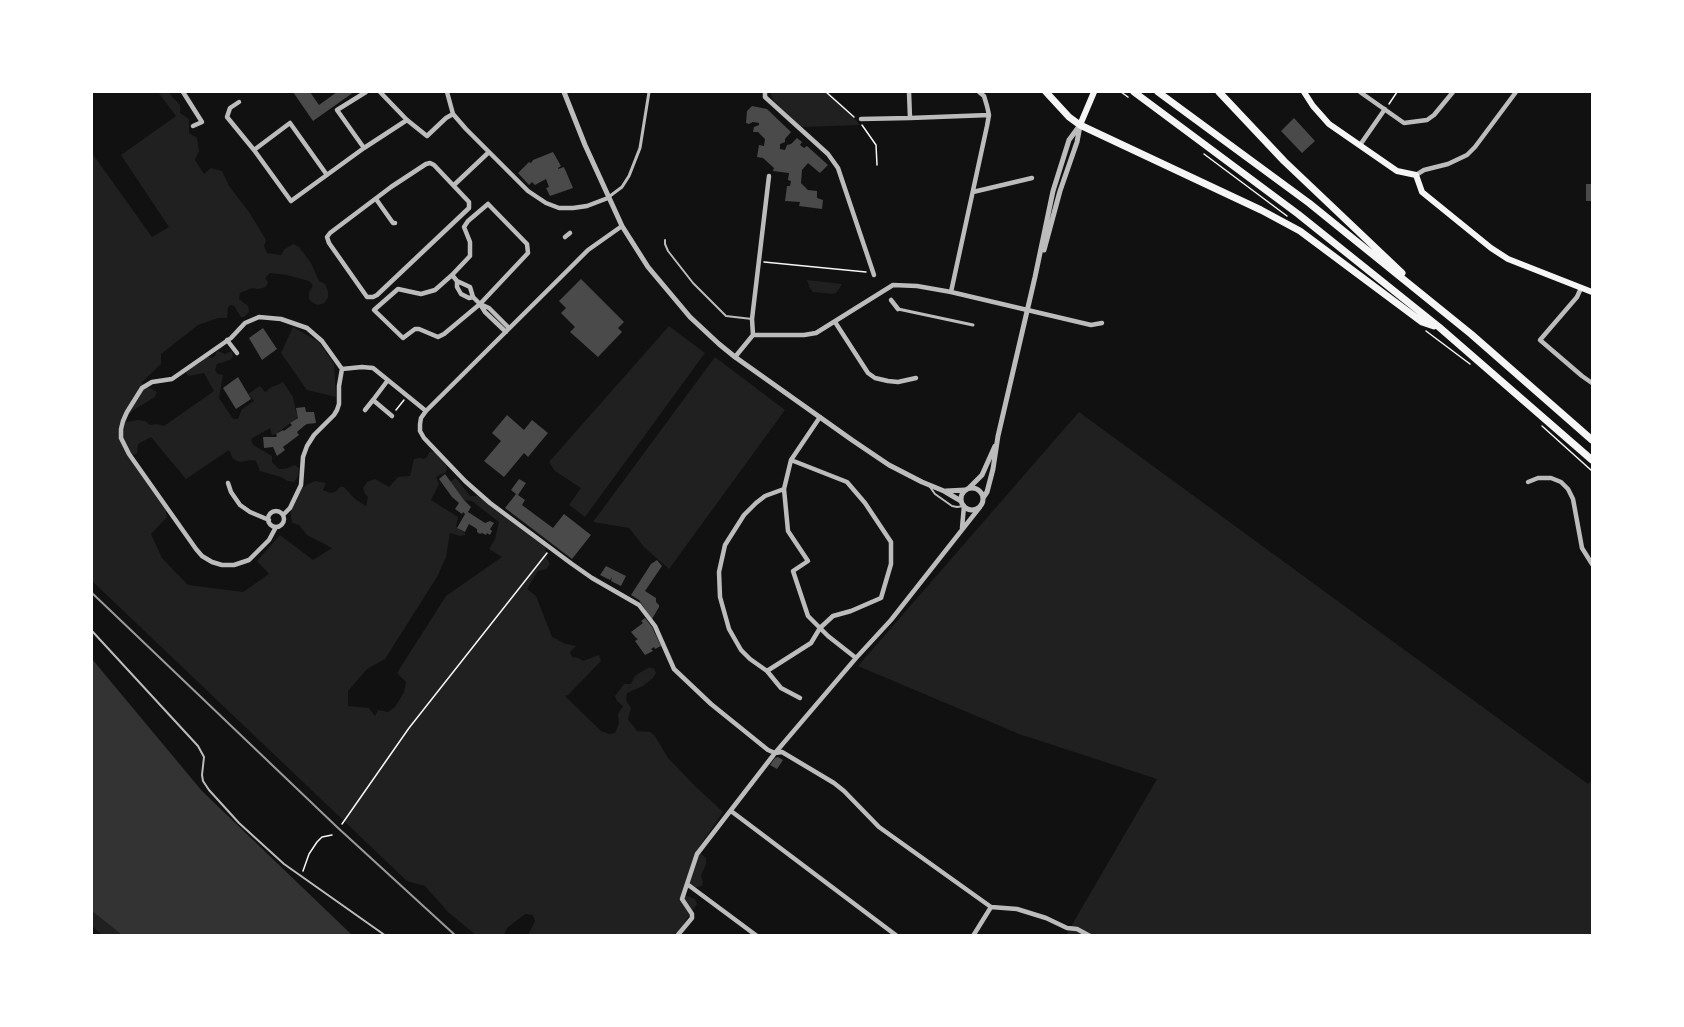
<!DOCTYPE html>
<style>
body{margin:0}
#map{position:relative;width:1684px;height:1027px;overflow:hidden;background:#111;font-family:"Source Sans 3",sans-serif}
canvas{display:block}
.frame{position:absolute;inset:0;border:93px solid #fff;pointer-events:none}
</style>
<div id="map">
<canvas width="1684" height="1027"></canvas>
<div class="frame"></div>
</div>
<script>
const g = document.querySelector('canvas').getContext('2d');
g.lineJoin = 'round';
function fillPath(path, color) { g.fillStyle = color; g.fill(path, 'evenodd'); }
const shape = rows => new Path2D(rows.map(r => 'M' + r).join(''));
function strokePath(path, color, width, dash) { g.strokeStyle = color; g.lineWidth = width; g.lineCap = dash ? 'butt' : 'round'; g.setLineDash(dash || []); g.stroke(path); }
const green = shape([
 [158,92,168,92,180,105,180,113,189,119,189,133,197,138,199,151,195,160,204,174,211,168,222,171,229,186,249,212,266,240,264,246,267,253,281,255,285,249,293,244,299,247,311,263,319,281,325,284,328,291,328,298,324,303,318,305,313,303,309,299,309,293,313,285,309,281,287,275,270,273,265,278,268,282,266,287,258,289,252,288,240,293,239,299,248,306,249,312,244,317,241,317,234,306,231,305,228,307,227,318,218,318,198,325,161,354,161,364,141,383,157,392,155,397,132,411,126,418,127,422,138,420,145,421,150,425,157,424,164,426,214,391,204,373,189,376,186,373,187,368,199,364,206,356,212,358,216,355,216,352,218,351,225,354,232,351,233,357,230,360,217,364,215,370,218,374,223,375,219,398,233,419,238,419,242,409,254,401,248,394,260,386,265,392,273,386,275,386,283,382,293,397,296,412,297,413,298,417,276,434,272,435,270,428,251,439,253,445,272,456,272,462,279,469,285,469,295,465,299,468,298,476,294,482,288,481,281,477,260,471,256,461,251,460,240,462,233,459,229,450,186,479,151,437,138,444,137,453,131,457,165,506,167,517,151,534,162,558,188,585,243,592,269,574,257,561,280,535,313,560,332,548,307,535,299,525,292,523,291,516,291,505,300,490,308,484,315,481,326,483,323,490,330,493,335,492,340,487,344,487,355,499,366,506,368,497,365,494,363,488,367,482,375,479,389,487,398,477,410,476,414,459,420,458,424,459,427,457,430,451,441,455,447,468,446,472,436,477,439,484,431,500,458,517,456,527,465,533,465,535,460,536,450,533,446,557,437,577,385,659,367,669,348,691,348,706,369,708,375,716,378,710,388,712,395,707,404,692,406,682,397,673,446,596,502,557,489,549,495,539,499,522,472,501,464,500,449,482,456,478,470,496,481,496,545,545,547,559,550,564,546,569,538,571,527,589,536,596,552,637,566,644,576,646,570,652,572,657,578,658,583,661,599,655,601,661,568,695,565,696,601,731,609,734,615,733,619,723,618,714,623,706,617,701,615,696,624,684,631,684,635,676,641,672,650,667,654,669,656,673,653,678,643,686,627,693,626,700,631,708,628,719,637,731,650,732,655,736,668,758,695,786,723,812,697,850,706,858,706,864,701,876,703,882,702,886,684,890,684,895,695,899,697,904,676,935,528,935,535,921,533,915,525,914,507,928,504,935,476,935,448,912,425,886,407,881,92,581,92,153,152,237,169,227,121,155,176,116],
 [770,92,828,92,844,106,860,125,802,127,774,101],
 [807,280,842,284,837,292,833,294,813,292,810,288],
 [669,326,705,353,585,517,569,505,581,488,555,471,549,462],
 [293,327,319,342,334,364,336,397,307,390,281,353],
 [715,357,785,410,669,569,644,547,629,528,593,522],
 [1079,412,1588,784,1592,780,1592,935,1066,935,1157,779,1019,734,858,666],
 [92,911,122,935,102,935,92,926]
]);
const water = shape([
 [92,659,202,791,352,935,122,935,92,911]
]);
const building = shape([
 [293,92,310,92,319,105,337,92,354,92,313,121],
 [752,106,767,109,791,132,785,139,785,142,780,144,780,149,785,150,787,145,791,144,797,138,802,142,800,145,804,148,807,146,828,165,820,173,808,163,802,170,801,183,808,190,817,191,817,198,823,200,822,209,799,206,800,202,785,201,787,186,790,186,791,181,788,180,789,173,773,171,774,168,763,158,757,157,759,145,764,146,765,139,758,132,753,132,754,127,759,125,759,123,753,122,749,124,746,123,747,111],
 [1294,118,1315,141,1302,153,1281,131],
 [553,152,561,166,558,168,558,169,564,167,573,188,550,196,546,188,549,187,546,179,535,185,532,182,529,185,518,173,529,162,531,163,533,160],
 [1586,184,1592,184,1592,201,1586,201],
 [581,279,624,322,618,328,622,332,598,357,570,332,575,327,561,313,566,308,559,301],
 [263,328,277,349,262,360,249,338],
 [238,377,251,399,236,409,223,388],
 [305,407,306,412,314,412,316,423,307,424,304,426,297,432,299,435,283,447,285,450,277,456,273,447,264,448,263,437,276,437,277,436,276,434,283,430,284,431,292,425,290,423,298,418,296,408],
 [507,415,524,430,532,420,548,433,528,457,524,453,504,477,484,461,501,441,492,433],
 [445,474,464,500,471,507,468,512,485,523,490,521,494,523,490,529,492,531,490,535,487,533,486,535,482,533,480,534,477,532,477,529,469,524,465,532,457,528,465,514,463,512,462,514,455,509,459,503,452,497,439,479],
 [519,479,526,483,518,495,525,500,522,505,553,528,564,514,591,535,572,559,505,508,516,494,511,490],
 [657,560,662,566,645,591,656,598,656,602,659,605,659,607,652,619,639,600,631,595,651,564],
 [606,566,626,576,621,586,611,581,612,577,610,580,600,575],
 [645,618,652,627,661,646,655,649,654,647,651,649,653,651,645,655,635,641,638,639,636,638,631,632,643,623,641,621],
 [778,757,783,760,777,769,770,765,775,758]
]);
const path = shape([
 [826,92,854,117],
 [1121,92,1128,97],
 [1389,104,1397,92],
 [862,125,876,145,877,165],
 [1204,154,1287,216],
 [764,262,866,272],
 [1426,331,1470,364],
 [396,410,404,400],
 [1542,426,1592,471],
 [342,824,409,728,547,553],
 [303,871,309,854,317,842,322,837,332,835]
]);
const service = shape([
 [665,240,665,244,668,251,693,283,726,316,752,319],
 [930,487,935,494,952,506,957,507,964,506],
 [92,631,198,746,204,757,202,775,203,781,209,790,239,823,284,864,386,936]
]);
const pedestrian = shape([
 [610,196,622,187,629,176,640,148,649,92],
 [898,309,973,325]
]);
const minor = shape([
 [183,92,202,122,193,126],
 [366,92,337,110,364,148,407,120],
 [380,92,407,120,427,136,446,118,453,114],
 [447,92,453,114,466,129,528,191,546,203,559,208,573,208,587,206,608,198],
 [765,92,765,97,828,154,838,168,874,275],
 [909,92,910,118,989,115],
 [1360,92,1404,123,1427,120,1434,115,1453,92],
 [239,102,230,108,227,117,254,150],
 [861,119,910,118],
 [1360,145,1385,109],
 [430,163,434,165,469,202,469,208,377,295,373,297,367,297,329,243,327,237,330,233,391,187,426,164,430,163],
 [327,175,290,123,254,150,291,201,364,148],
 [1416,175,1424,170,1448,164,1467,155,1475,147,1516,92],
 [454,185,489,152],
 [973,192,1032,178],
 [376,199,393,223,395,223],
 [488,204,527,244,528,253,480,304,444,334,438,337,419,329,415,329,403,338,374,310,398,289,421,294,435,290,452,275,470,256,470,242,464,227,468,221,488,204],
 [622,226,588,250,571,267,426,411,421,418,420,424,420,431,424,438,465,481,490,503,572,564,592,578,639,605,655,626,674,669,711,704,768,750,775,753,782,752,834,783,844,791,879,827,991,907,1017,909,1046,918,1067,928,1077,929,1090,936],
 [565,237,570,233],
 [452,275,457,281,470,287,473,297,480,304,485,312,506,332],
 [457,281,457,287,461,294,469,298,473,297],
 [1581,288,1577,297,1540,340,1582,376,1592,383],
 [951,292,987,126,989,115,987,106,984,96,979,92],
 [891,300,898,309],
 [480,304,489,308,509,328],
 [835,322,868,373,875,378,888,381,898,382,916,378],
 [753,335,752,319,769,176],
 [227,340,237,353],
 [735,357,753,335,804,335,816,333,893,285,917,286,951,292,1091,325,1102,323],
 [342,369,362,367,373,368,426,411],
 [388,380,373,400,392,416],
 [365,410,373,400],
 [820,417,791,460,784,489,788,531,808,561,793,571,808,616,828,636,856,658],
 [1528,482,1538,478,1551,478,1561,482,1568,489,1573,499,1582,548,1592,564],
 [228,483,231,492,240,505,250,512,269,520],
 [784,489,765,496,756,503,744,515,725,545,719,572,720,597,729,629,741,650,750,659,767,671,811,643,820,628,833,616,851,611,881,598,891,564,891,542,865,503,847,482,791,460],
 '268 519a8 8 0 1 1 16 0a8 8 0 1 1-16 0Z',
 [276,527,269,540,249,560,234,565,222,565,212,562,202,556,196,549,129,454,121,438,121,429,123,421,127,412,142,388,152,382,172,379,231,338,245,323,259,317,281,319,307,328,322,341,342,369,339,386,339,404,337,410,334,415,314,435,307,446,303,457,301,485,290,508,283,515],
 [962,528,964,506],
 [767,671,781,688,800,698],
 [731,811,897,936],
 [687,884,757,936],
 [677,936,692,918,692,914,682,899,697,854,775,753,856,658,891,620,980,507],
 [973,936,991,907]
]);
const tertiary = shape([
 [564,92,585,145,622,226,648,267,690,317,719,344,735,357,852,440,889,465,922,482,944,491,961,501],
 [1044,250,1060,191,1077,142,1080,126],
 '961 499a11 11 0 1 1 22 0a11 11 0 1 1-22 0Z',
 [969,488,982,475,995,446],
 [946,491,965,490],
 [983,498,987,492,993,469,998,436,1035,277,1053,191,1069,140,1080,125]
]);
const secondary = shape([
 [1304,92,1313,106,1329,124,1397,171,1416,175,1422,192,1491,248,1508,259,1592,292],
 [1080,125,1094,92]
]);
const primary = shape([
 [1046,92,1069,117,1080,125,1261,210,1300,231,1422,322,1434,326],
 [1134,92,1298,214,1439,327,1592,460],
 [1158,92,1309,203,1471,334,1592,440],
 [1219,92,1284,161,1402,273]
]);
const rail = shape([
 [92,593,337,827,456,936]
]);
fillPath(green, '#202020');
fillPath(water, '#333');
fillPath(building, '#4a4a4a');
strokePath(path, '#f5f5f5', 1.5);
strokePath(service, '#bcbcbc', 2);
strokePath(pedestrian, '#bcbcbc', 3);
strokePath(minor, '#bcbcbc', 4.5);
strokePath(tertiary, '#bcbcbc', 5);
strokePath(secondary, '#f5f5f5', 6);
strokePath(primary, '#f5f5f5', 7);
strokePath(rail, '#9a9a9a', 2);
</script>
